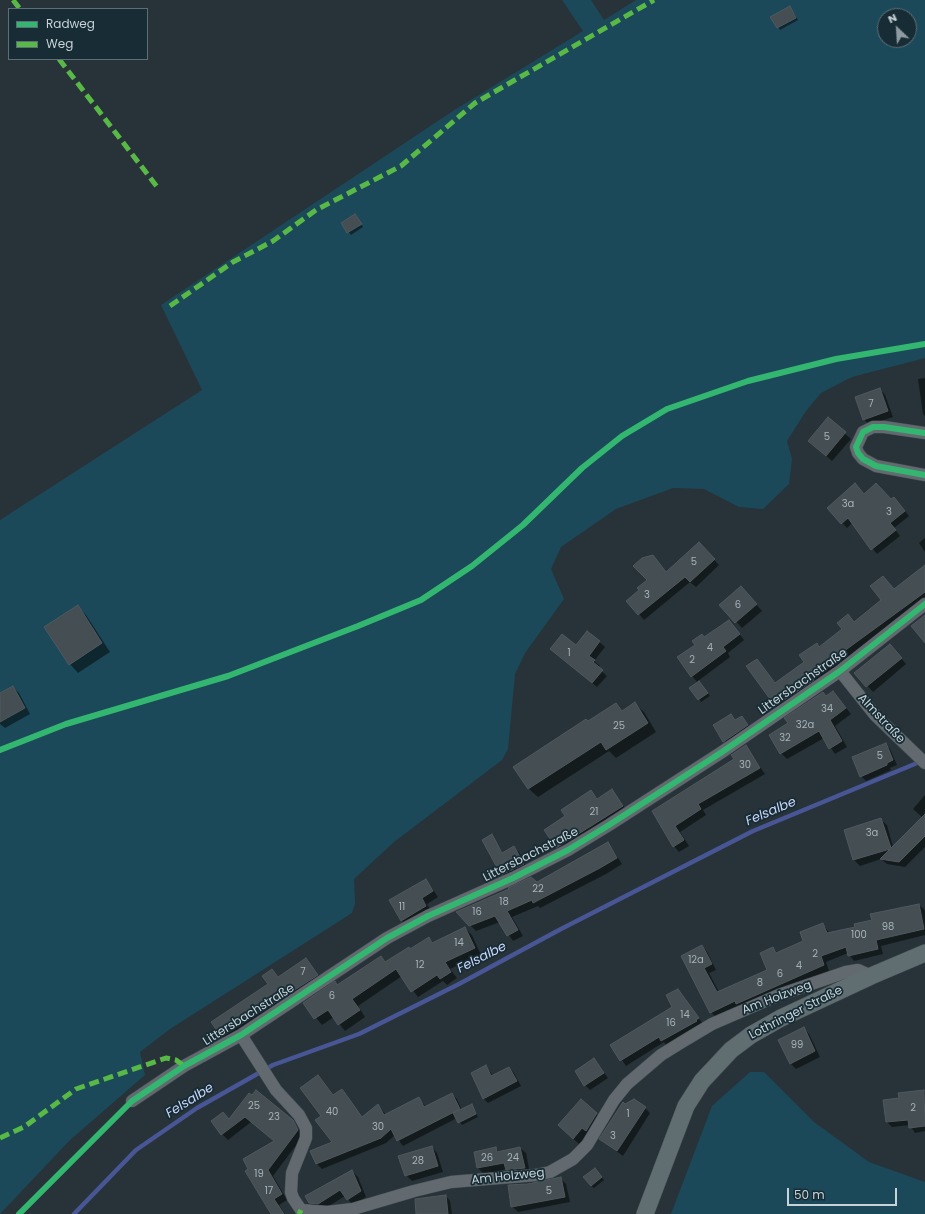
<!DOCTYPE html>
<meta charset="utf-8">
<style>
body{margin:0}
#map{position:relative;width:925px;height:1214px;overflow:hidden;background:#273338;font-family:Poppins,sans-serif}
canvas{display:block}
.legend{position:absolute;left:8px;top:8px;width:140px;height:52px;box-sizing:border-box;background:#172c34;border:1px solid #5d6f76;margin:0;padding:5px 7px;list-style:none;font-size:12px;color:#c7d3d9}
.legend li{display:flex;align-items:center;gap:8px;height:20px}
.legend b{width:20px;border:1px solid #5d6f76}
.north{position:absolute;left:877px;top:8px;width:40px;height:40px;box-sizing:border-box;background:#172c34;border:1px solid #5d6f76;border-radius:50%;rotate:335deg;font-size:11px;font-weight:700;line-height:16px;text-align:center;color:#c7d3d9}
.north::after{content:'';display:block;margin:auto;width:14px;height:18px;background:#8f9ba1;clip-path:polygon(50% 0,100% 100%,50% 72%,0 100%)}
.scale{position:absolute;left:787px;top:1188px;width:110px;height:18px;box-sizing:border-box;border:2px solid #c7d3d9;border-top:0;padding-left:5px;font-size:12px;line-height:14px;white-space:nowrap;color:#c7d3d9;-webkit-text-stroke:3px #172c34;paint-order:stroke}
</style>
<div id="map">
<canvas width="925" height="1214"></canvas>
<ul class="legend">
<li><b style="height:5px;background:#33b770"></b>Radweg</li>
<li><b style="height:5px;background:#58b947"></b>Weg</li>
</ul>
<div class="north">N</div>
<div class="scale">50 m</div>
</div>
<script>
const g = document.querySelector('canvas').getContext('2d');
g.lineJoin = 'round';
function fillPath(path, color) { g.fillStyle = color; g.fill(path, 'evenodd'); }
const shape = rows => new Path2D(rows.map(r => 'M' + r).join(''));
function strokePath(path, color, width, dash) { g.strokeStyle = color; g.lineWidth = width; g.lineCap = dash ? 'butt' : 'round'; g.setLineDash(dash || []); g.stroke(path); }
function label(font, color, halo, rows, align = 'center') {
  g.font = font + ' Poppins,sans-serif'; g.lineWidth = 3.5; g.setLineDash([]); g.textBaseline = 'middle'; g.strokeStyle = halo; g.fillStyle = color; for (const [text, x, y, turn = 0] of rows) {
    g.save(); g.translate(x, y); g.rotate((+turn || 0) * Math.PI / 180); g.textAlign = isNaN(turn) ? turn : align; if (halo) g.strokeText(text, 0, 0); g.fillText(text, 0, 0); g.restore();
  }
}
const green = shape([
 [562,0,591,0,604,20,636,0,925,0,925,358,852,377,821,393,806,411,787,441,792,459,789,484,763,509,739,507,704,489,673,488,616,509,561,547,551,569,564,599,525,653,515,674,508,749,502,760,394,842,354,879,355,904,352,913,170,1029,140,1052,145,1075,70,1140,0,1214,0,520,202,390,161,305,456,109,583,31],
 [885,16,909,16,909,40,885,40],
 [750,1072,764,1072,814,1122,869,1162,925,1182,925,1214,671,1214,712,1106]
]);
const shadow = shape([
 [790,7,798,20,780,30,772,17],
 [357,218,363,227,351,235,342,224],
 [925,378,925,416,923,414,918,379],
 [880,389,885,395,893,417,869,425,864,419],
 [828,419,851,439,832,461,815,446],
 [865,495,898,503,909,516,894,528,900,536,877,554,852,523,847,528,828,508],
 [925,538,925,552,919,543],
 [699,544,719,565,696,587,690,582,644,620,628,601,641,590,648,580,667,573],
 [925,566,925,601,782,711,776,706,748,667,757,660,775,684,805,662,819,647,844,629,848,616,854,622],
 [746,593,762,611,742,628,721,605],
 [77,606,86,615,110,652,78,673,70,664],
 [734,627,744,640,728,653,730,657,698,681,710,696,701,702,691,688,698,683,692,676,705,638],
 [588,632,605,647,594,661,600,666,598,668,607,676,597,687,551,649,576,647],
 [895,651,906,664,873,692,856,673],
 [13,687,19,693,30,714,5,728,0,724,0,694],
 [833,692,851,714,835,726,847,747,835,754,824,738,787,759,781,753,827,697],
 [616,704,623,711,635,704,644,712,656,732,616,758,609,751,538,797,529,789,515,767],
 [731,715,736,721,742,717,752,730,729,746,714,726],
 [886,744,890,749,897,765,890,768,891,770,866,781,861,776],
 [745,746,765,774,703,810,706,815,680,832,689,846,679,852,674,846,653,811,736,759],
 [591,791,598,799,612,791,628,812,563,853,557,847,567,817],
 [925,795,925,847,905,867,887,864,881,859,860,866,854,860,845,831,881,820,887,825,893,847,923,818,913,809],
 [491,836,503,853,514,847,519,852,528,869,507,879,502,874],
 [608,843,622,864,606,874,540,908,538,906,512,917,523,936,513,941,500,922,476,931,470,925,537,884],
 [426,880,438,897,427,904,431,912,408,926,402,921,391,901],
 [919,905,925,910,925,935,881,946,883,954,854,961,848,953,826,962,829,971,742,1009,716,1018,711,1012,682,956,702,946,707,952,716,970,709,973,719,992,769,970,773,948,778,953,805,942,823,924,830,934,856,928],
 [465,928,472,935,481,955,450,969,457,978,447,985,443,981,418,997,402,976,358,1006,365,1017,345,1031,334,1017,322,1025,304,1003,335,983,338,985,380,957,386,963,428,939,433,943],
 [306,959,323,981,228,1042,222,1037,212,1022,269,984,272,970,279,977],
 [678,990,703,1024,667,1046,664,1042,626,1066,612,1045,673,1007],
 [803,1028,809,1034,820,1057,796,1069,790,1063],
 [594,1060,608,1078,590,1090,585,1085],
 [486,1066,493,1076,509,1068,514,1073,521,1086,488,1103,483,1098],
 [318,1076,334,1096,342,1091,363,1118,378,1105,386,1115,419,1099,426,1107,452,1094,457,1099,462,1110,471,1105,478,1117,462,1125,457,1118,403,1146,395,1135,386,1143,322,1169,317,1164,312,1152,333,1143,322,1116],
 [923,1091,925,1092,925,1131,915,1133,910,1125,892,1127,887,1122,900,1099],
 [249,1094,292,1120,303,1136,273,1176,287,1200,279,1205,285,1214,269,1214,271,1212,247,1171,275,1142,251,1122,228,1140,222,1134,229,1120],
 [581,1100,602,1120,579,1144,565,1131],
 [645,1108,650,1113,623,1156,600,1139],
 [432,1147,437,1153,443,1172,412,1181,406,1175],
 [496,1148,499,1152,520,1148,526,1153,530,1174,513,1175,507,1169,484,1174,478,1168,475,1152],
 [352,1171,358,1177,366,1197,353,1205,345,1196,324,1209,316,1208,309,1202],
 [597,1172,604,1180,594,1188,591,1186],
 [560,1178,566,1184,570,1202,518,1212,512,1206,529,1185],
 [446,1196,450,1201,452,1214,417,1214]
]);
const stream = shape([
 [74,1214,136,1150,197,1108,273,1065,359,1034,459,984,561,929,753,831,922,761]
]);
const building = shape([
 [790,6,796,18,777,28,770,17,790,6],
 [355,214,362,224,347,233,341,223,355,214],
 [880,388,888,411,863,420,855,397,880,388],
 [828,417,846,432,826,456,808,441,828,417],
 [855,483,864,494,876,483,891,499,894,497,905,511,890,523,896,530,871,550,848,518,841,524,827,508,855,483],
 [699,542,715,559,690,582,685,577,638,615,626,601,639,590,637,588,647,580,633,566,642,558,653,555,666,572,699,542],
 [925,565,925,592,810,676,814,680,775,706,746,666,757,659,775,683,804,662,799,655,817,643,819,647,842,629,837,623,848,614,854,622,881,600,870,586,883,576,894,589,925,565],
 [741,586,757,604,735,623,719,605,741,586],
 [78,605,102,643,69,665,44,627,78,605],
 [925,615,925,643,911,626,925,615],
 [729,620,740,634,723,647,726,651,691,677,677,657,695,645,692,641,702,634,704,637,729,620],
 [587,631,600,641,589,656,595,660,593,662,603,670,592,683,550,649,562,634,576,645,587,631],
 [890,644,902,658,866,687,854,673,890,644],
 [699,681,708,693,698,700,689,688,699,681],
 [13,686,25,708,0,722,0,693,13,686],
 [833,691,846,708,830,720,842,741,829,749,819,731,780,754,769,735,788,723,784,718,823,692,826,696,833,691],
 [635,702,648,723,606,750,601,742,528,789,513,767,586,719,588,721,616,703,622,711,635,702],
 [731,714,735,720,742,716,748,725,723,742,713,725,731,714],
 [886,743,893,760,887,763,887,765,860,777,852,757,886,743],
 [746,745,760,768,698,804,701,809,675,826,684,840,673,847,652,811,734,759,731,755,746,745],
 [612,789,623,806,556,848,544,830,565,816,561,810,591,790,597,799,612,789],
 [925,814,925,836,899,862,880,859,890,849,853,860,844,830,881,818,891,848,925,814],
 [492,834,502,853,514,846,524,864,501,875,482,840,492,834],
 [608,842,617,858,600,868,533,903,532,900,507,911,518,930,507,936,495,916,469,926,456,912,509,889,508,888,531,877,537,882,608,842],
 [426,879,433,891,422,898,426,906,401,921,389,900,426,879],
 [919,904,924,929,876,940,878,949,848,956,846,947,821,956,824,965,736,1004,735,1001,710,1013,681,956,702,945,712,964,704,968,717,992,767,970,760,953,773,947,776,953,803,941,800,932,823,923,827,933,855,927,854,924,872,920,870,914,919,904],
 [465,927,475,948,445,962,451,972,440,979,437,975,411,992,396,969,352,999,360,1010,338,1025,328,1010,314,1019,303,1003,335,981,337,985,381,956,385,962,409,947,410,949,429,937,432,943,465,927],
 [306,958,318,975,221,1037,211,1022,268,984,262,976,272,969,278,977,306,958],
 [678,989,699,1018,696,1020,697,1021,661,1041,659,1037,620,1061,610,1045,672,1007,666,995,678,989],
 [804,1027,815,1051,790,1064,778,1040,804,1027],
 [594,1058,604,1073,584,1086,575,1071,594,1058],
 [486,1065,491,1076,509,1067,517,1081,483,1099,471,1073,486,1065],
 [318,1075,333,1095,342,1089,362,1117,378,1104,384,1115,419,1097,424,1107,452,1093,460,1109,397,1141,391,1129,381,1138,316,1164,310,1151,332,1142,315,1120,321,1116,300,1088,318,1075],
 [256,1090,293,1120,298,1130,268,1170,282,1194,274,1199,284,1214,271,1214,245,1171,248,1169,243,1159,274,1141,245,1117,221,1135,211,1121,223,1112,229,1119,249,1093,252,1095,256,1090],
 [924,1090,925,1126,909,1128,908,1120,886,1122,883,1100,899,1098,898,1093,924,1090],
 [581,1099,597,1113,586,1131,582,1128,573,1139,558,1125,581,1099],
 [634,1099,646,1107,617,1151,599,1139,623,1102,625,1104,634,1099],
 [472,1104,476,1114,458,1123,453,1113,472,1104],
 [432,1146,438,1166,405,1176,398,1156,432,1146],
 [496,1147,497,1152,520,1147,525,1168,506,1170,504,1163,477,1168,474,1152,496,1147],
 [595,1168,602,1177,591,1186,583,1177,595,1168],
 [352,1170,361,1191,347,1200,340,1190,318,1204,309,1203,305,1196,352,1170],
 [561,1177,565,1197,511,1207,508,1185,528,1184,561,1177],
 [446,1195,448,1214,416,1214,415,1199,446,1195]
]);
const street = shape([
 [925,433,884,427,873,427,863,432,856,447,858,453,863,459,876,466,925,475],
 [840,671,875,715,925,763],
 [241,1035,276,1090,299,1115,306,1128,306,1138,292,1173,291,1192,293,1198,301,1210,327,1212,353,1209,414,1191,451,1182,536,1175,550,1172,573,1159,587,1145,614,1100,627,1084,661,1055,682,1042,712,1024,779,995,846,972,858,970,871,976],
 [132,1101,184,1066,241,1035,387,938,428,916,513,878,568,850,609,825,722,752,840,671,925,604]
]);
const secondary = shape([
 [645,1214,686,1106,702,1081,731,1050,751,1035,781,1018,871,976,925,953]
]);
const quiet = shape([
 [13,0,20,9],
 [59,59,158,188],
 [170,306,233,262,273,241,316,210,401,166,475,103,654,0],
 [0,1138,24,1127,76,1089,166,1058,176,1060,184,1066],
 [299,1214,301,1210]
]);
const cycleway = shape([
 [925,433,884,427,873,427,863,432,856,447,858,453,863,459,876,466,925,475],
 [0,750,66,724,228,676,358,626,421,600,472,566,523,525,582,468,622,436,667,409,748,381,836,359,925,344],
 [19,1214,132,1101,184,1066,241,1035,387,938,428,916,513,878,568,850,609,825,722,752,840,671,925,604]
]);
const numberNames = [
 ["7",871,404],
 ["5",827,437],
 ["3a",848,504],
 ["3",889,512],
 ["5",694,562],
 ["3",647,595],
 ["6",738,605],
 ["4",710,648],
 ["1",569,653],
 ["2",692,660],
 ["34",827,709],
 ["32a",805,725],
 ["25",619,726],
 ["32",785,738],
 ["5",880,756],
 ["30",745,765],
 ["21",594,812],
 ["3a",872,833],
 ["22",538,889],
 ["18",504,902],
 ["11",402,907],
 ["16",477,912],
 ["98",888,927],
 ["100",859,935],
 ["14",459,943],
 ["2",815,954],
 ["12a",696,960],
 ["12",420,965],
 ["4",799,966],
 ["7",303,972],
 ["6",780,974],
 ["8",760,983],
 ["6",332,996],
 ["14",685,1015],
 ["16",671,1023],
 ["99",797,1045],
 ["25",254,1106],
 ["2",913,1108],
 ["40",332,1112],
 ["1",628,1114],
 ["23",274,1117],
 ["30",378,1127],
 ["3",613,1136],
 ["26",487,1158],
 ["24",513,1158],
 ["28",418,1161],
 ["19",259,1174],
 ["17",269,1191],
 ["5",549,1191]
];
const streetNames = [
 ["Littersbachstraße",803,682,-35],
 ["Almstraße",881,719,47],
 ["Littersbachstraße",531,855,-27],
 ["Am Holzweg",777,998,-21],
 ["Lothringer Straße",796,1013,-27],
 ["Littersbachstraße",249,1015,-32],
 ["Am Holzweg",508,1177,-6]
];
const waterNames = [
 ["Felsalbe",771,812,-23],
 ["Felsalbe",482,958,-27],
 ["Felsalbe",190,1101,-32]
];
fillPath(green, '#1c4959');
fillPath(shadow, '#0007');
strokePath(stream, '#495695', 4.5);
fillPath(building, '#444e53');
strokePath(building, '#50585e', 1);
strokePath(street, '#444f53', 13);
strokePath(secondary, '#444f53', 18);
strokePath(street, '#626a6f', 12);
strokePath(secondary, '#616e71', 17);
strokePath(quiet, '#58b947', 5, [10, 5]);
strokePath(cycleway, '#33b770', 6);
label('10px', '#a6b2b8', null, numberNames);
label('12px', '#c7d3d9', '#172c34', streetNames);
label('italic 13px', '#ccd7fe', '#172c34', waterNames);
</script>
